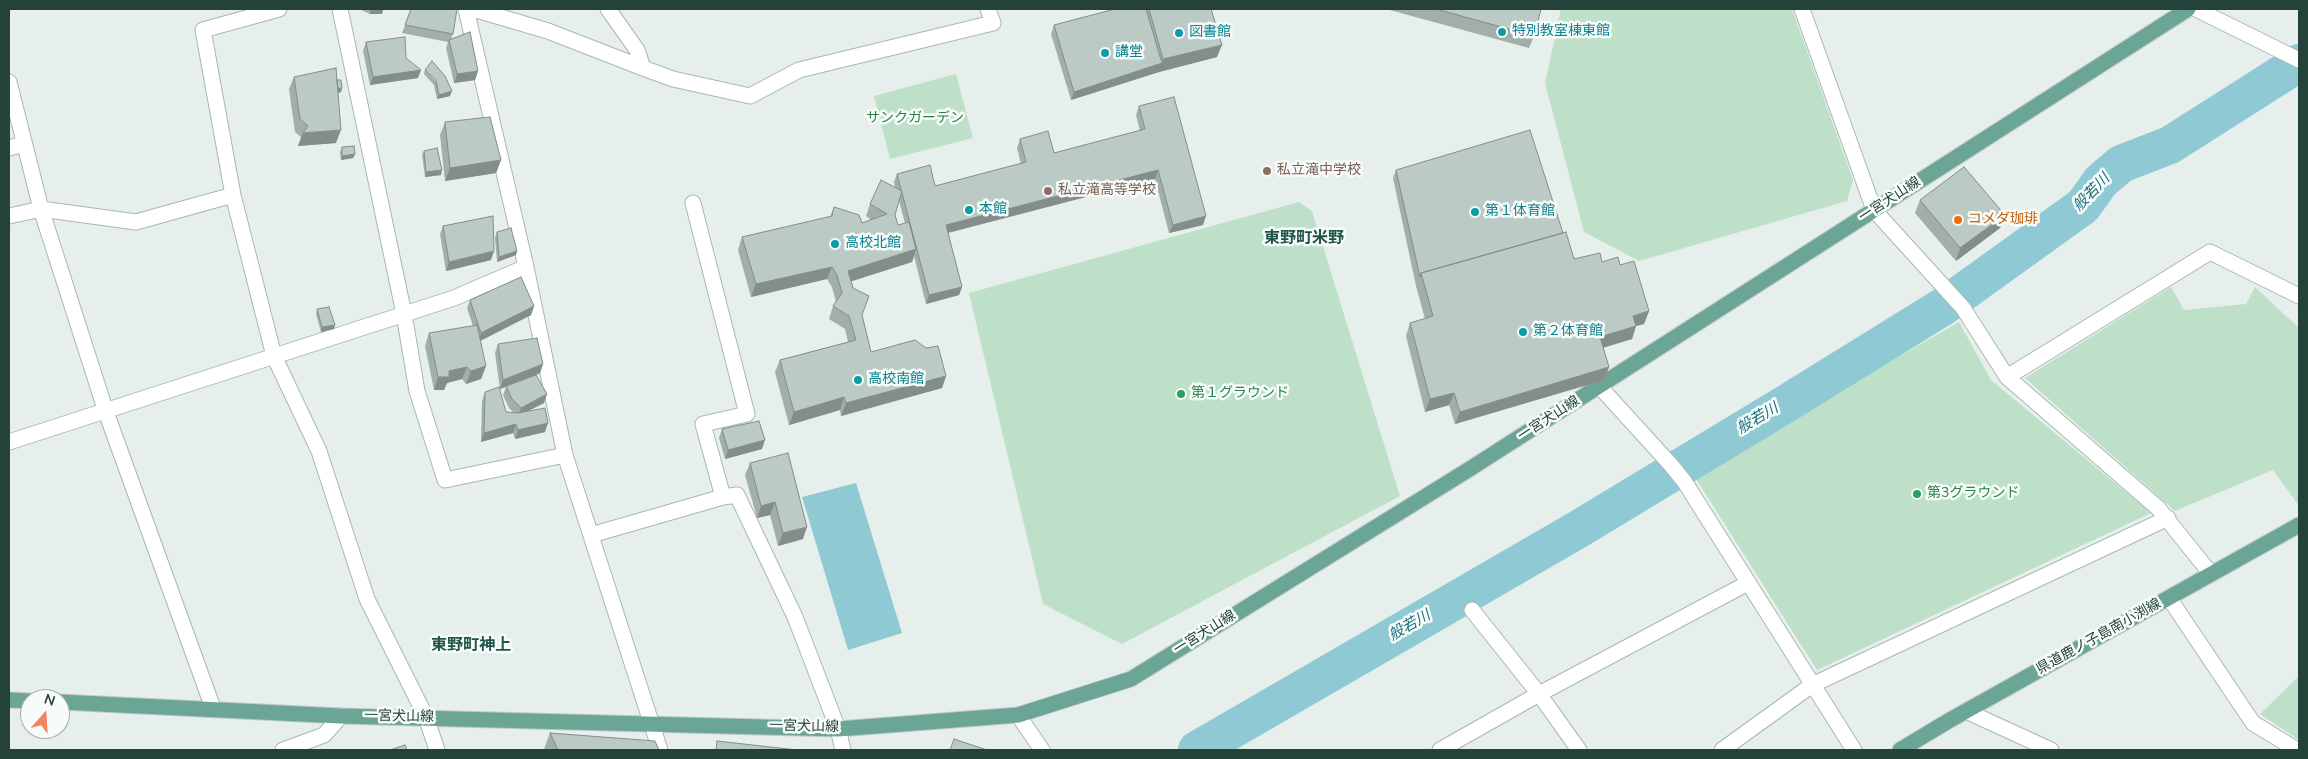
<!DOCTYPE html>
<meta charset="utf-8">
<style>
body{margin:0}
#map{position:relative;width:2308px;height:759px;overflow:hidden;background:#e6efeb;font-family:"Nunito Sans",sans-serif}
canvas{display:block}
.frame{position:absolute;inset:0;border:10px solid #24423a;pointer-events:none}
.north{position:absolute;left:20px;top:689px;width:50px;height:50px;box-sizing:border-box;background:#f7fbf9;border:1px solid #a3b1ad;border-radius:50%;rotate:19deg;font-size:14px;font-weight:700;line-height:20px;text-align:center;color:#24423a}
.north::after{content:'';display:block;margin:auto;width:18px;height:22px;background:#f4845f;clip-path:polygon(50% 0,100% 100%,50% 72%,0 100%)}
</style>
<div id="map">
<canvas width="2308" height="759"></canvas>
<div class="frame"></div>
<div class="north">N</div>
</div>
<script>
const g = document.querySelector('canvas').getContext('2d');
g.lineJoin = 'round';
function fillPath(path, color) { g.fillStyle = color; g.fill(path, 'evenodd'); }
const shape = rows => new Path2D(rows.map(r => 'M' + r).join(''));
function strokePath(path, color, width, dash) { g.strokeStyle = color; g.lineWidth = width; g.lineCap = dash ? 'butt' : 'round'; g.setLineDash(dash || []); g.stroke(path); }
function label(font, color, halo, rows, align = 'center') {
  g.font = font + ' "Nunito Sans","Noto Sans JP",sans-serif'; g.lineWidth = 5; g.setLineDash([]); g.textBaseline = 'middle'; g.strokeStyle = halo; g.fillStyle = color; for (const [text, x, y, turn = 0] of rows) {
    g.save(); g.translate(x, y); g.rotate((+turn || 0) * Math.PI / 180); g.textAlign = isNaN(turn) ? turn : align; if (halo) g.strokeText(text, 0, 0); g.fillText(text, 0, 0); g.restore();
  }
}
const green = shape([
 [1561,9,1792,9,1853,180,1847,201,1639,261,1584,232,1545,83],
 [956,74,973,138,890,159,874,96],
 [1299,202,1312,211,1400,496,1122,644,1043,604,969,293],
 [2171,287,2184,310,2246,304,2255,287,2299,328,2299,506,2273,470,2175,511,2025,378],
 [1959,322,1991,380,2151,513,1817,670,1693,474],
 [2299,676,2299,740,2260,714]
]);
const water = shape([
 [856,483,902,633,848,650,802,497]
]);
const river = shape([
 [1197,750,1577,530,1784,405,1944,306,2083,206,2101,181,2121,164,2170,145,2299,63]
]);
const minor = shape([
 [279,9,203,30,233,195,274,356,319,451,367,599,426,717,437,750],
 [340,9,404,314,417,391,445,480,565,455,526,267,466,9],
 [473,9,548,31,643,68],
 [608,9,637,50,643,68,673,79,750,96,799,70,993,23,988,9],
 [1802,9,1874,210,1963,308,2007,377,2158,508,2211,574],
 [2196,9,2299,60],
 [9,82,41,209,106,412,213,708],
 [9,148,24,144],
 [693,203,747,414,703,424,723,497,737,495,795,617,838,729,843,750],
 [9,216,41,209,136,222,233,195],
 [2007,377,2210,252,2299,296],
 [1599,386,1671,465,1684,481,1854,750],
 [9,442,454,298,526,267],
 [565,455,660,750],
 [591,535,723,497],
 [2169,598,2253,723,2297,750],
 [1472,610,1539,694,1579,750],
 [1966,711,2051,750],
 [1018,715,1042,750],
 [283,750,324,735,341,716],
 [1440,750,1539,694,1748,583],
 [1722,750,1812,685,2168,518]
]);
const major = shape([
 [9,700,30,701],
 [60,702,341,716,838,729,1018,715,1131,679,1468,470,2188,9],
 [1900,750,1950,720,2299,525]
]);
const wall = shape([
 [359,9,383,9,382,14,370,14],
 [411,9,453,34,451,39,478,71,475,80,454,83,446,48,448,42,402,33],
 [1115,9,1211,9,1217,57,1159,72,1071,100,1051,34,1054,25],
 [1386,9,1541,9,1534,36,1529,48],
 [366,42,406,58,418,78,370,85,363,51],
 [425,70,450,96,437,99,434,85,424,74],
 [294,77,337,80,342,88,341,92,338,93,336,143,298,146,301,137,295,132,289,89],
 [1139,106,1203,225,1169,233,1155,179,948,233,962,287,959,295,926,304,914,256,912,262,851,281,862,315,871,352,946,376,942,388,841,416,840,410,789,425,775,372,780,360,848,342,845,329,829,319,833,306,836,302,832,287,827,279,751,297,738,250,742,237,830,217,834,207,862,223,871,220,866,216,870,204,895,187,894,182,897,174,935,186,1021,164,1017,148,1020,139,1054,153,1140,131,1136,115],
 [899,201,905,223,898,225,895,215],
 [445,122,501,160,496,173,445,181,440,135],
 [342,147,355,154,353,158,341,160,340,152],
 [424,151,441,175,425,177,422,155],
 [1396,170,1563,233,1574,259,1602,262,1620,265,1649,311,1644,324,1636,326,1632,339,1603,348,1609,367,1604,380,1455,424,1449,405,1425,412,1406,336,1410,323,1425,319,1416,286,1393,178],
 [1920,200,2000,228,1956,261,1915,213],
 [443,226,491,260,446,271,440,234],
 [497,232,517,251,516,255,497,262,495,237],
 [470,300,534,306,531,315,480,341,486,366,481,379,466,384,462,379,447,383,444,390,434,390,425,346,429,333,473,326,467,308],
 [317,309,334,329,321,332,316,314],
 [498,344,543,364,540,373,534,376,544,403,528,411,545,432,515,439,513,433,481,442,482,401,485,392,506,412,514,413,509,408,503,395,506,387,500,389,495,353],
 [722,429,762,449,725,459,719,438],
 [750,463,803,539,778,546,770,515,757,518,745,475],
 [550,733,659,750,545,750,544,749]
]);
const shadedWall = shape([
 [371,9,383,9,382,14,370,14],
 [1222,45,1217,57,1159,72,1071,100,1074,92,1162,63,1163,59],
 [421,70,418,78,370,85,373,77],
 [478,71,475,80,454,83,457,74],
 [342,88,341,92,332,94,334,89],
 [452,91,450,96,437,99,439,95],
 [341,130,336,143,298,146,303,133],
 [355,154,353,158,341,160,342,156],
 [501,160,496,173,445,181,450,168],
 [442,170,441,175,425,177,426,172],
 [1158,170,1155,179,943,234,946,225],
 [2005,215,2000,228,1956,261,1960,248],
 [1206,216,1203,225,1169,233,1173,225],
 [916,249,912,262,843,284,848,271],
 [494,251,491,260,446,271,449,262],
 [517,251,516,255,497,262,499,257],
 [832,267,827,279,751,297,756,284],
 [962,287,959,295,926,304,929,295],
 [534,306,531,315,478,342,481,333],
 [1649,311,1644,324,1636,326,1632,339,1595,350,1600,337,1633,316],
 [335,325,334,329,321,332,322,327],
 [543,364,540,373,500,389,503,380],
 [486,366,481,379,466,384,471,371],
 [467,367,462,379,447,383,444,390,434,390,438,377,449,371],
 [1609,367,1604,380,1455,424,1460,412],
 [946,376,942,388,841,416,846,403],
 [1454,393,1449,405,1425,412,1430,399],
 [547,394,544,403,518,416,521,408],
 [844,397,840,410,789,425,794,412],
 [548,423,545,432,515,439,518,430],
 [516,424,513,433,481,442,484,433],
 [765,440,762,449,725,459,728,450],
 [775,502,770,515,757,518,761,506],
 [807,527,803,539,778,546,783,533]
]);
const building = shape([
 [411,9,457,9,453,34,405,25,411,9],
 [1115,9,1146,9,1162,63,1074,92,1054,25,1115,9],
 [1149,9,1211,9,1222,45,1163,59,1149,9],
 [1436,9,1541,9,1534,36,1436,9],
 [470,32,478,71,457,74,449,40,470,32],
 [405,37,406,58,421,70,373,77,366,42,405,37],
 [432,61,445,76,452,91,439,95,436,80,425,70,432,61],
 [336,68,341,130,303,133,308,126,300,119,294,77,336,68],
 [337,80,341,80,342,88,338,89,337,80],
 [1174,97,1206,216,1173,225,1158,170,946,225,962,287,929,295,897,174,930,165,935,186,1026,162,1020,139,1048,131,1054,153,1145,129,1139,106,1174,97],
 [490,117,501,160,450,168,445,122,490,117],
 [1530,130,1563,233,1421,273,1420,277,1396,170,1530,130],
 [354,146,355,154,342,156,342,147,354,146],
 [437,148,442,170,426,172,424,151,437,148],
 [1964,167,2005,215,1960,248,1920,200,1964,167],
 [881,180,902,191,895,215,898,225,909,222,916,249,848,271,853,288,869,296,862,315,871,352,915,340,926,348,938,346,946,376,846,403,844,397,794,412,780,360,856,340,849,316,833,306,842,293,837,275,832,267,756,284,742,237,832,216,834,207,859,215,862,223,887,214,870,204,881,180],
 [493,216,494,251,449,262,443,226,493,216],
 [511,228,517,251,499,257,497,232,511,228],
 [1566,232,1574,259,1600,253,1602,262,1618,257,1620,265,1634,261,1649,311,1633,316,1636,326,1600,337,1609,367,1460,412,1454,393,1430,399,1410,323,1433,316,1421,273,1566,232],
 [521,277,534,306,481,333,470,300,521,277],
 [329,307,335,325,322,327,317,309,329,307],
 [477,325,486,366,471,371,467,367,449,371,449,377,438,377,429,333,477,325],
 [537,338,543,364,503,380,498,344,537,338],
 [536,375,547,394,521,408,512,399,506,386,536,375],
 [499,387,506,412,518,413,545,408,548,423,518,430,516,424,484,433,485,392,499,387],
 [759,421,765,440,728,450,722,429,759,421],
 [788,453,807,527,783,533,775,502,761,506,750,463,788,453],
 [550,733,655,741,659,750,558,750,550,733],
 [954,739,987,750,950,750,954,739],
 [717,741,797,750,716,750,717,741],
 [405,745,407,750,390,750,405,745]
]);
const markers = [
 [1502,32,5,"#0f9aa8"],
 [1179,33,5,"#0f9aa8"],
 [1105,53,5,"#0f9aa8"],
 [1267,171,5,"#8d6e63"],
 [1048,191,5,"#8d6e63"],
 [969,210,5,"#0f9aa8"],
 [1475,212,5,"#0f9aa8"],
 [1958,220,5,"#e8710a"],
 [835,244,5,"#0f9aa8"],
 [1523,332,5,"#0f9aa8"],
 [858,380,5,"#0f9aa8"],
 [1181,394,5,"#2e9e5b"],
 [1917,494,5,"#2e9e5b"]
];
const cultureNames = [
 ["特別教室棟東館",1512,32],
 ["図書館",1189,33],
 ["講堂",1115,53],
 ["本館",979,210],
 ["第１体育館",1485,212],
 ["高校北館",845,244],
 ["第２体育館",1533,332],
 ["高校南館",868,380]
];
const parkNames = [
 ["サンクガーデン",915,119]
];
const educationNames = [
 ["私立滝中学校",1277,171],
 ["私立滝高等学校",1058,191]
];
const streetNames = [
 ["一宮犬山線",1890,200,-33],
 ["一宮犬山線",1549,419,-33],
 ["一宮犬山線",1205,633,-32],
 ["県道鹿ノ子島南小渕線",2099,637,-29],
 ["一宮犬山線",399,717,1],
 ["一宮犬山線",804,727,1]
];
const foodNames = [
 ["コメダ珈琲",1968,220]
];
const leisureNames = [
 ["第１グラウンド",1191,394],
 ["第3グラウンド",1927,494]
];
const waterNames = [
 ["般若川",2092,193,-46],
 ["般若川",1758,419,-31],
 ["般若川",1410,626,-30]
];
const quarterNames = [
 ["東野町米野",1304,239],
 ["東野町神上",471,646]
];
fillPath(green, '#bfe0c8');
fillPath(water, '#8ec9d4');
strokePath(river, '#8ec9d4', 38);
strokePath(minor, '#a8b8b2', 17);
strokePath(major, '#c2cac8', 17);
strokePath(minor, '#fff', 15);
strokePath(major, '#6aa596', 15);
fillPath(wall, '#a1aea9');
fillPath(shadedWall, '#838d89');
fillPath(building, '#bbcac4');
strokePath(building, '#838d89', 1);
for (const [x, y, r, color] of markers) { const dot = new Path2D(); dot.arc(x, y, r, 0, 2 * Math.PI); g.fillStyle = color; g.fill(dot); strokePath(dot, '#f7fbf9', 2); }
label('14px', '#0d838f', '#f7fbf9', cultureNames, 'left');
label('14px', '#2d7a4b', '#f7fbf9', parkNames);
label('14px', '#785e54', '#f7fbf9', educationNames, 'left');
label('14px', '#24423a', '#f7fbf9', streetNames);
label('14px', '#c56008', '#f7fbf9', foodNames, 'left');
label('14px', '#27864d', '#f7fbf9', leisureNames, 'left');
label('italic 15px', '#1c6f80', '#f7fbf9', waterNames);
label('bold 16px', '#1f5548', '#f7fbf9', quarterNames);
</script>
